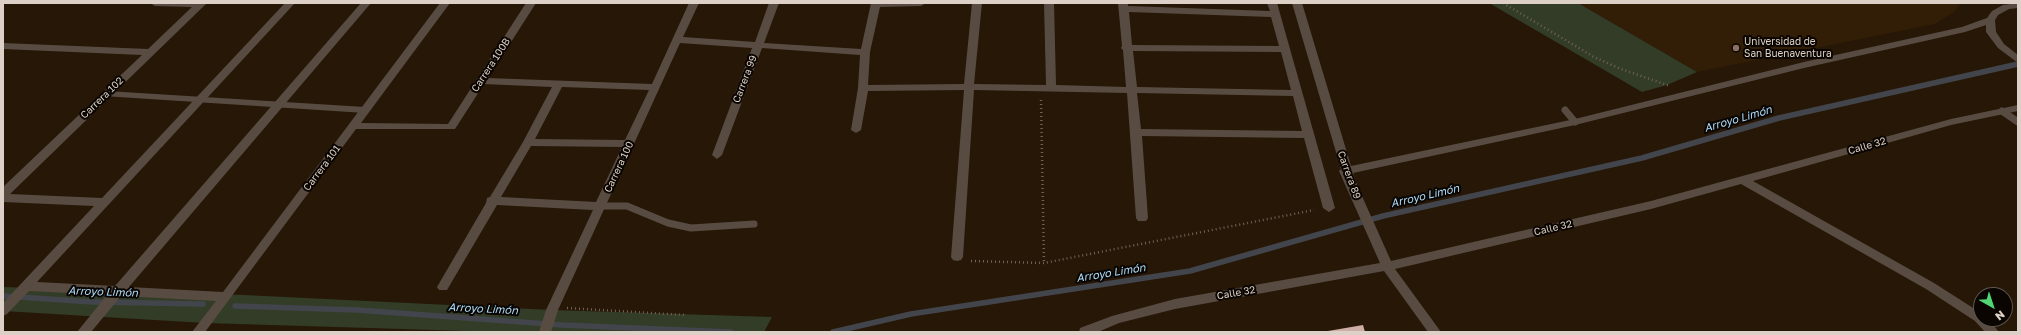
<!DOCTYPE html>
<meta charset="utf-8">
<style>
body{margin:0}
#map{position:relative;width:2021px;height:335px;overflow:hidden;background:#271707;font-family:"Golos Text",sans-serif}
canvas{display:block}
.frame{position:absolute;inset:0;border:4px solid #ddd1c7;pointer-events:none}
.north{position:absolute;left:1973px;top:287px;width:40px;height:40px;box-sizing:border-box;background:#0a0501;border:1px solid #5e5750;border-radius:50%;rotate:141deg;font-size:11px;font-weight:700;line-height:16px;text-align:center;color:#ddd1c7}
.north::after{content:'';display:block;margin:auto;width:14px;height:18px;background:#51d674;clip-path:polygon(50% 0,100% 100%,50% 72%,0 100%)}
</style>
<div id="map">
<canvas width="2021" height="335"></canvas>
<div class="frame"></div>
<div class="north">N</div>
</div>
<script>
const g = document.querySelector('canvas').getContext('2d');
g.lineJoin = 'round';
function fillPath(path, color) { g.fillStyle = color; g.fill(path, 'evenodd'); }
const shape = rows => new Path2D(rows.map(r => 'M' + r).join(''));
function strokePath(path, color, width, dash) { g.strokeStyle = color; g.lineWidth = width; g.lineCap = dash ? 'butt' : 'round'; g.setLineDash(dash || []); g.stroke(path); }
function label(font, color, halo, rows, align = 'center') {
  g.font = font + ' "Golos Text",sans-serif'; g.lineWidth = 4; g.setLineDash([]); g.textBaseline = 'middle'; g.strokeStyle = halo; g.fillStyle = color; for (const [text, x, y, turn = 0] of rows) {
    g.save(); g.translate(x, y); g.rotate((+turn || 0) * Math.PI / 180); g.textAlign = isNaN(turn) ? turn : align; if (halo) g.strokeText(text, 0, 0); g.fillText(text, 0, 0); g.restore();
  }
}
const built = shape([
 [1578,3,1960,3,1954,12,1935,24,1697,72]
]);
const green = shape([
 [1489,3,1578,3,1697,72,1667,85,1642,92],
 [3,287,244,295,552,310,772,317,764,332,500,332,205,323,3,311]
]);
const stream = shape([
 [3,296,93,302,203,304],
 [235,306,357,310,562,325,731,332],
 [833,332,911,314,1190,271,1383,216,1642,158,1779,118,2018,64]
]);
const building = shape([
 [1363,325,1365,332,1328,332,1328,331]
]);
const path = shape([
 [1503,3,1594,57,1621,69,1670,86],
 [1041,100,1044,263],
 [971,261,1044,263,1314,210],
 [567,308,686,315]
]);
const service = shape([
 [1565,110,1575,122],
 [2002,111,2018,122],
 [601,206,627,206,668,223,691,228,754,224]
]);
const pedestrian = shape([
 [107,91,365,107,370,110,365,113,103,96,102,94,107,91]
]);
const minor = shape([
 [150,3,207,3,10,194,102,198,285,3,295,3,37,282,115,286,361,3,371,3,129,287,223,292,440,3,450,3,361,123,448,124,526,3,536,3,488,78,652,84,689,3,699,3,683,37,755,42,769,3,779,3,764,43,861,49,871,3,926,3,921,6,880,7,870,52,868,85,964,84,972,3,982,3,974,84,1046,85,1044,3,1054,3,1056,85,1126,87,1123,50,1121,48,1122,46,1118,3,1128,3,1128,6,1270,11,1267,3,1277,3,1335,208,1329,212,1323,208,1304,138,1142,136,1148,218,1146,221,1138,221,1136,218,1127,93,974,90,963,257,961,260,957,261,953,260,951,257,964,90,868,91,861,130,856,133,851,130,858,88,860,55,762,48,722,155,717,159,712,155,752,48,680,43,558,310,551,332,539,332,546,310,593,210,497,205,447,290,439,290,437,287,486,203,487,198,490,197,523,142,552,87,484,84,455,129,356,129,205,332,192,332,216,301,121,296,91,332,77,332,107,295,29,291,7,314,3,316,3,303,94,206,3,202,3,187,142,55,3,49,3,43,148,49,192,7,155,6,150,3],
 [1129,12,1271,17,1279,46,1132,45,1129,12],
 [1133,51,1281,52,1291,90,1137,87,1133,51],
 [562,87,649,90,625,140,535,139,562,87],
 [1137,93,1293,96,1302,131,1141,129,1137,93],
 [531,146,622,147,596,202,501,197,531,146],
 [1292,3,1302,3,1351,166,1575,119,1804,62,1962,27,1987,18,1992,11,2003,5,2018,3,2018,8,2009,9,1998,15,1995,20,1996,32,2004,44,2018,55,2018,63,1998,48,1986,32,1986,25,1965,32,1804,68,1575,125,1353,173,1357,185,1391,261,1651,201,1951,119,2018,105,2018,111,1951,125,1753,181,1934,283,1981,313,1981,319,1988,319,1999,332,1985,332,1975,321,1926,289,1741,184,1651,209,1395,269,1441,332,1428,332,1384,271,1175,309,1119,323,1098,332,1079,332,1080,328,1112,316,1175,299,1380,263,1339,171,1341,169,1292,3]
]);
const markers = [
 [1736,48,4,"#8d6e63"]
];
const poiNames = [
 ["Universidad de",1744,42],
 ["San Buenaventura",1744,54]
];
const streetNames = [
 ["Carrera 100B",491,65,-57],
 ["Carrera 99",745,79,-69],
 ["Carrera 102",102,98,-44],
 ["Calle 32",1867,146,-16],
 ["Carrera 100",619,167,-65],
 ["Carrera 101",322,168,-53],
 ["Carrera 89",1349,175,70],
 ["Calle 32",1553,228,-13],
 ["Calle 32",1236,293,-10]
];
const waterNames = [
 ["Arroyo Limón",1738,119,-16],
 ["Arroyo Limón",1425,196,-13],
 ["Arroyo Limón",1111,273,-9],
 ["Arroyo Limón",103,292,2],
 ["Arroyo Limón",483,309,3]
];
fillPath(built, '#321d06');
fillPath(green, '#323c27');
strokePath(stream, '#42464c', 5.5);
fillPath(building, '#cdaea6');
strokePath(path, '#716255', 2.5, [1, 3]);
strokePath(service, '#584c42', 7);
fillPath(pedestrian, '#584c42');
fillPath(minor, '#584c42');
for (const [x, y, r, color] of markers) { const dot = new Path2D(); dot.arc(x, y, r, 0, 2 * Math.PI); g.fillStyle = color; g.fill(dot); strokePath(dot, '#0a0501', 1.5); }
label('10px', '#ddd1c7', '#0a0501', poiNames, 'left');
label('10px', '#ddd1c7', '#0a0501', streetNames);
label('italic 11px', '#adddfb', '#0a0501', waterNames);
</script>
